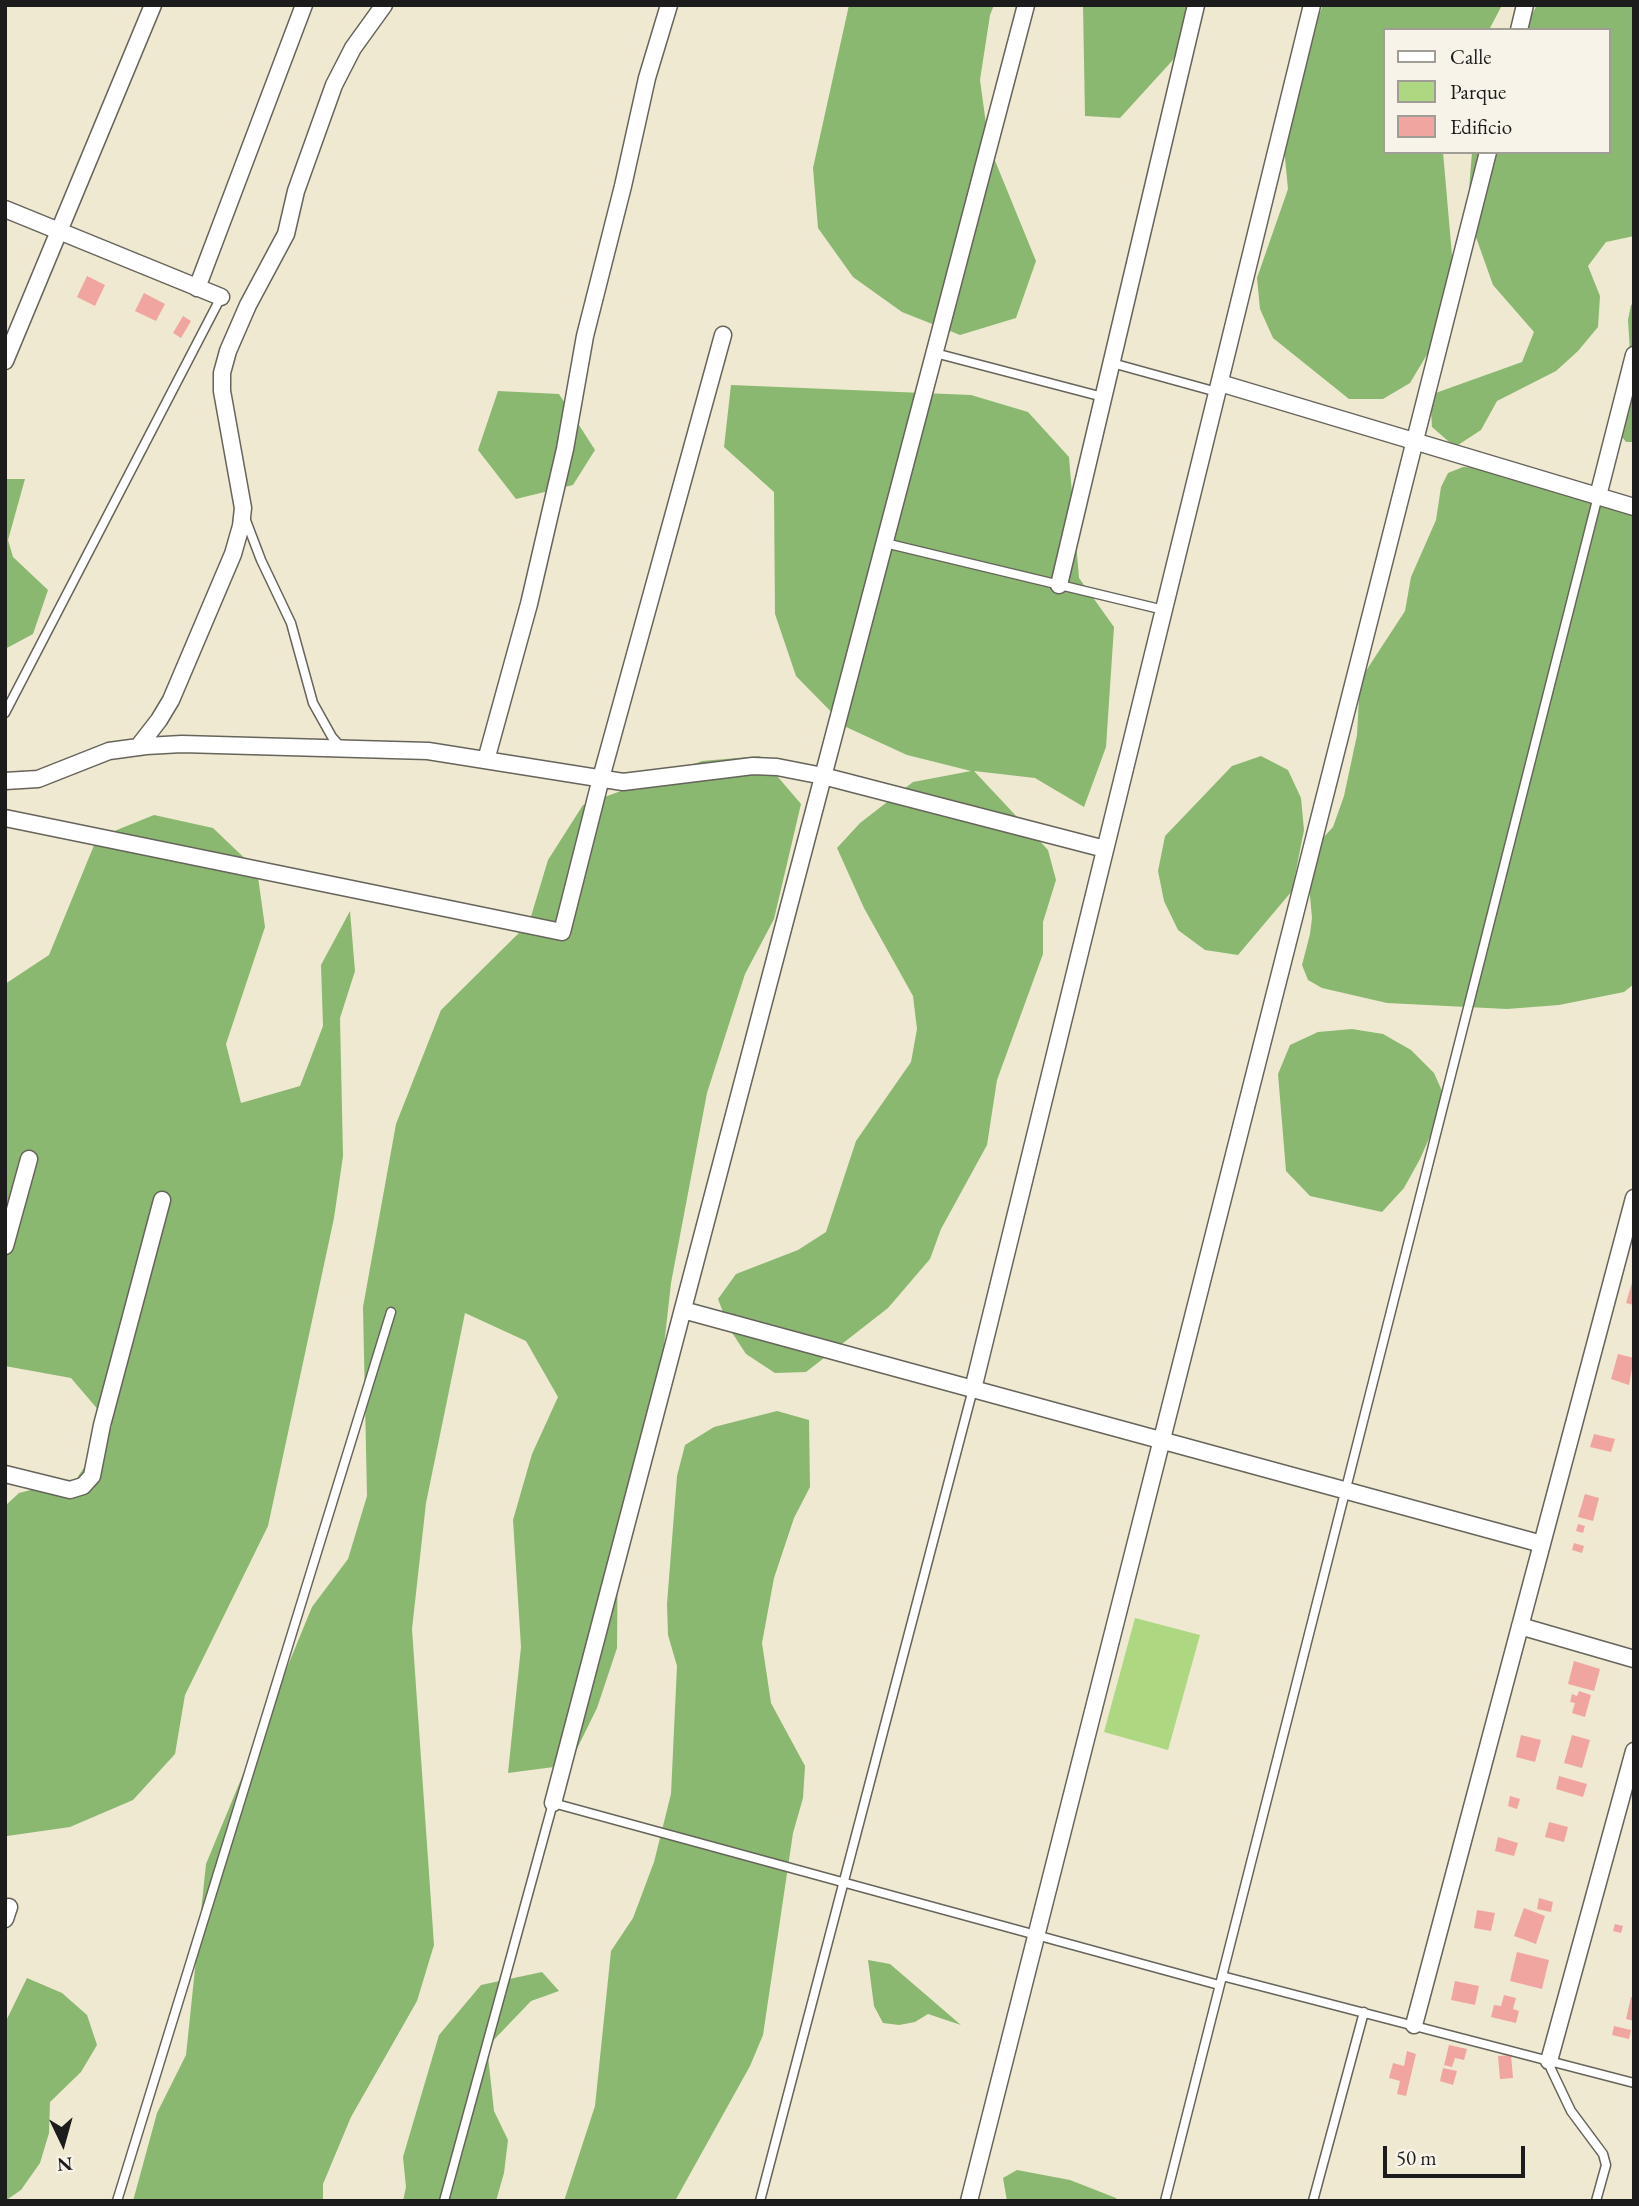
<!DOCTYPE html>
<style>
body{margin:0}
#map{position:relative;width:1639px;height:2206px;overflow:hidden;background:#eee9d0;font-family:"EB Garamond",serif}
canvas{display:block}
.frame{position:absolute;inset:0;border:7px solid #1c1c1c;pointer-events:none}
.legend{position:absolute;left:1383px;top:28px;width:228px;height:126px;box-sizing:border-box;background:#f7f3e8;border:2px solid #9f9d96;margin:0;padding:9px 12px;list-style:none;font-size:21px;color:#1c1c1c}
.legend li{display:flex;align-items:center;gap:14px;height:35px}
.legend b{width:35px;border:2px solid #9f9d96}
.north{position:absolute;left:28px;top:2108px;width:70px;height:70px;-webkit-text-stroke:5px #f7f3e8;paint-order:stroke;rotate:175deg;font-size:19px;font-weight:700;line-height:28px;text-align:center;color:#1c1c1c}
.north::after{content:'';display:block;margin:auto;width:24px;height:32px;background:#1c1c1c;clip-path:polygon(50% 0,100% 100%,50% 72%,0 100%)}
.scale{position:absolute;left:1383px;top:2146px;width:142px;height:32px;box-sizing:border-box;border:4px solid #1c1c1c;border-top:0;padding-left:9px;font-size:21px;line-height:24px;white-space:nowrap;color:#1c1c1c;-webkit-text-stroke:5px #f7f3e8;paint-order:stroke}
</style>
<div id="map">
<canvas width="1639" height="2206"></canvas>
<div class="frame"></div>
<ul class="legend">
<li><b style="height:9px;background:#fff"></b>Calle</li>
<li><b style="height:19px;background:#aed782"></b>Parque</li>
<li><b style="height:19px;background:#f1a5a1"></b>Edificio</li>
</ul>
<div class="north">N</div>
<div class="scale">50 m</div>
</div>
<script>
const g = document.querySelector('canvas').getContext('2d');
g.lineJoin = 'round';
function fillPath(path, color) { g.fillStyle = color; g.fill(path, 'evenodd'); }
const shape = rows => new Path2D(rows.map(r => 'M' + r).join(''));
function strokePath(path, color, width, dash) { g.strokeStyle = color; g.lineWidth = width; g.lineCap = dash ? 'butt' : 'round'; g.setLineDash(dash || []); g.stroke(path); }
const green = shape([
 [1135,1618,1200,1635,1168,1750,1104,1732]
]);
const forest = shape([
 [849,5,994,5,990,15,980,80,989,146,1036,261,1016,318,960,335,902,312,853,277,818,228,813,168],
 [1083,5,1197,5,1188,36,1172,61,1120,118,1085,116],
 [1323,5,1502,5,1489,30,1385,30,1385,152,1443,152,1453,267,1444,326,1410,383,1383,399,1349,399,1273,338,1260,309,1257,278,1288,189,1282,127,1287,94],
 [1537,5,1634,5,1634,236,1606,242,1588,266,1600,296,1598,327,1578,351,1556,371,1497,401,1481,430,1455,447,1432,427,1430,395,1522,362,1534,332,1493,285,1472,226,1469,190,1472,152,1609,152,1609,30,1518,30,1531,16],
 [1634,303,1634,442,1626,442,1617,430,1615,396,1630,351,1628,320,1631,305],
 [731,385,971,395,1028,412,1069,457,1079,578,1114,627,1106,747,1084,807,1035,778,974,771,1048,850,1056,880,1043,922,1043,954,997,1080,987,1145,941,1229,930,1259,888,1308,806,1372,775,1373,746,1354,729,1328,718,1299,736,1274,798,1250,826,1232,856,1141,911,1062,917,1029,913,996,864,908,837,848,860,823,913,782,971,771,907,755,846,727,796,676,775,614,774,492,724,447],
 [498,391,559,394,595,450,573,485,516,499,478,450],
 [1463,467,1494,468,1539,488,1634,506,1634,984,1624,992,1559,1005,1507,1009,1387,1003,1322,988,1308,980,1302,965,1310,934,1312,918,1309,885,1315,852,1322,839,1333,827,1344,796,1357,735,1360,680,1405,611,1411,577,1436,520,1441,487,1448,473],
 [5,479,25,479,8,540,13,557,48,590,33,634,5,649],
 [760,756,801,804,774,919,745,974,707,1093,671,1283,657,1409,618,1525,617,1648,597,1708,569,1765,508,1773,521,1647,513,1520,532,1454,558,1397,526,1341,465,1313,426,1503,412,1629,434,1945,417,2001,351,2117,323,2184,323,2201,133,2201,157,2113,186,2055,206,1864,312,1607,348,1559,367,1496,363,1307,396,1124,441,1010,529,923,548,860,583,805,702,761],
 [1261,756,1288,770,1301,798,1304,830,1292,891,1238,955,1205,950,1178,930,1164,901,1158,871,1165,836,1232,766],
 [154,815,213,828,257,870,265,927,226,1044,241,1103,300,1086,323,1026,321,965,350,911,355,971,340,1018,343,1156,334,1218,268,1526,185,1695,175,1754,133,1800,70,1827,7,1836,5,1506,19,1493,77,1478,112,1426,71,1378,5,1366,5,984,49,955,97,838],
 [1352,1029,1383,1034,1411,1050,1434,1073,1446,1100,1420,1159,1404,1188,1382,1212,1310,1196,1286,1171,1278,1074,1290,1045,1318,1032],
 [777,1411,809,1420,810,1487,794,1518,774,1578,762,1643,771,1703,805,1766,803,1798,793,1833,763,2035,750,2066,675,2201,564,2201,595,2106,611,1951,633,1918,654,1862,671,1794,677,1666,668,1635,667,1604,677,1476,685,1445,714,1427],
 [868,1960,890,1964,961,2025,928,2014,915,2022,899,2025,883,2023,874,2006],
 [542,1972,559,1991,531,2001,487,2047,494,2111,508,2140,504,2173,496,2201,403,2201,406,2187,403,2157,439,2035,481,1985],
 [27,1978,62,1993,87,2015,97,2045,81,2072,50,2102,49,2133,40,2163,21,2190,5,2201,5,2023],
 [1017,2170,1070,2180,1116,2198,1118,2201,1007,2201,1003,2178]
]);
const building = shape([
 [87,276,105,285,95,306,77,297],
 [144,293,165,304,156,321,135,311],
 [183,316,191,321,181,338,173,333],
 [1634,1276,1634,1305,1626,1303],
 [1618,1354,1634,1358,1629,1385,1611,1379],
 [1594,1434,1615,1439,1611,1452,1590,1447],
 [1585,1494,1599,1498,1593,1521,1578,1517],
 [1578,1524,1585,1526,1583,1533,1576,1531],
 [1574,1543,1584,1546,1582,1553,1572,1550],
 [1574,1661,1600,1669,1594,1691,1568,1684],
 [1579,1691,1591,1695,1585,1717,1572,1713,1575,1703,1570,1702,1572,1694,1577,1696],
 [1521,1735,1541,1740,1535,1762,1516,1757],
 [1572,1735,1590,1740,1582,1768,1564,1763],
 [1559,1776,1587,1784,1583,1797,1556,1789],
 [1510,1796,1520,1799,1517,1809,1508,1806],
 [1549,1822,1568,1827,1564,1842,1545,1837],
 [1498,1837,1518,1843,1514,1856,1495,1851],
 [1539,1898,1553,1902,1551,1912,1537,1909],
 [1524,1908,1545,1916,1536,1944,1514,1936],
 [1477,1910,1495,1913,1491,1931,1474,1928],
 [1615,1924,1623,1926,1621,1933,1613,1931],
 [1517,1952,1549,1960,1542,1989,1510,1981],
 [1455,1981,1479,1986,1475,2005,1451,2000],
 [1504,1995,1516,1998,1513,2009,1519,2011,1516,2023,1491,2017,1494,2005,1501,2006],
 [1631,1997,1634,1998,1634,2021,1626,2019],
 [1614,2026,1631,2030,1629,2039,1612,2035],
 [1449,2045,1467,2049,1464,2060,1455,2058,1452,2067,1444,2065],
 [1407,2051,1416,2054,1406,2096,1397,2094,1400,2081,1389,2078,1393,2063,1404,2066],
 [1511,2055,1513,2078,1500,2079,1498,2056],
 [1443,2068,1457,2071,1453,2085,1440,2081]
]);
const lane = shape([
 [935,353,1103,397],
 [1112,363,1217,392],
 [245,518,261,560,291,623,313,703,332,737,340,746],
 [885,543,1164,610],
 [5,713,221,297],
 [1222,1976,1634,2083],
 [1549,2061,1551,2069,1571,2111,1603,2154,1606,2165,1596,2201],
 [117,2201,391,1312],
 [444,2201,553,1803,1219,1985],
 [760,2201,973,1389],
 [1165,2201,1598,496],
 [1313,2201,1364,2012]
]);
const street = shape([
 [1519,30,1525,5],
 [5,209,221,297],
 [197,288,304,5],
 [5,361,153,5],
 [1220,383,1634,507],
 [1598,496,1634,355],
 [1059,585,1196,5],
 [138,747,159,720,171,700,233,554,241,526,243,508,222,391,222,373,228,351,248,305,286,234,296,191,334,85,353,48,384,5],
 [486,760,529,604,565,449,585,336,623,186,647,78,669,5],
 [5,781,38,779,109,751,146,746,182,744,428,751,623,782,753,766,777,767,823,776,1105,849],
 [5,818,562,932,601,778,723,335],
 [5,1246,29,1159],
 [683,1310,1542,1544],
 [973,1389,1312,5],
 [5,1474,70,1490,83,1486,92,1476,102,1425,162,1200],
 [1520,1626,1634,1659],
 [553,1803,1026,5],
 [5,1919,9,1907],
 [1414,2025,1634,1198],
 [1549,2061,1634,1751],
 [969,2201,1488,152]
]);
fillPath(green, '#aed782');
fillPath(forest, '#8ab870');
fillPath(building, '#f1a5a1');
strokePath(lane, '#66645b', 11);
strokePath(street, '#66645b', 19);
strokePath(lane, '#fff', 8);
strokePath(street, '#fff', 16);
</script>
